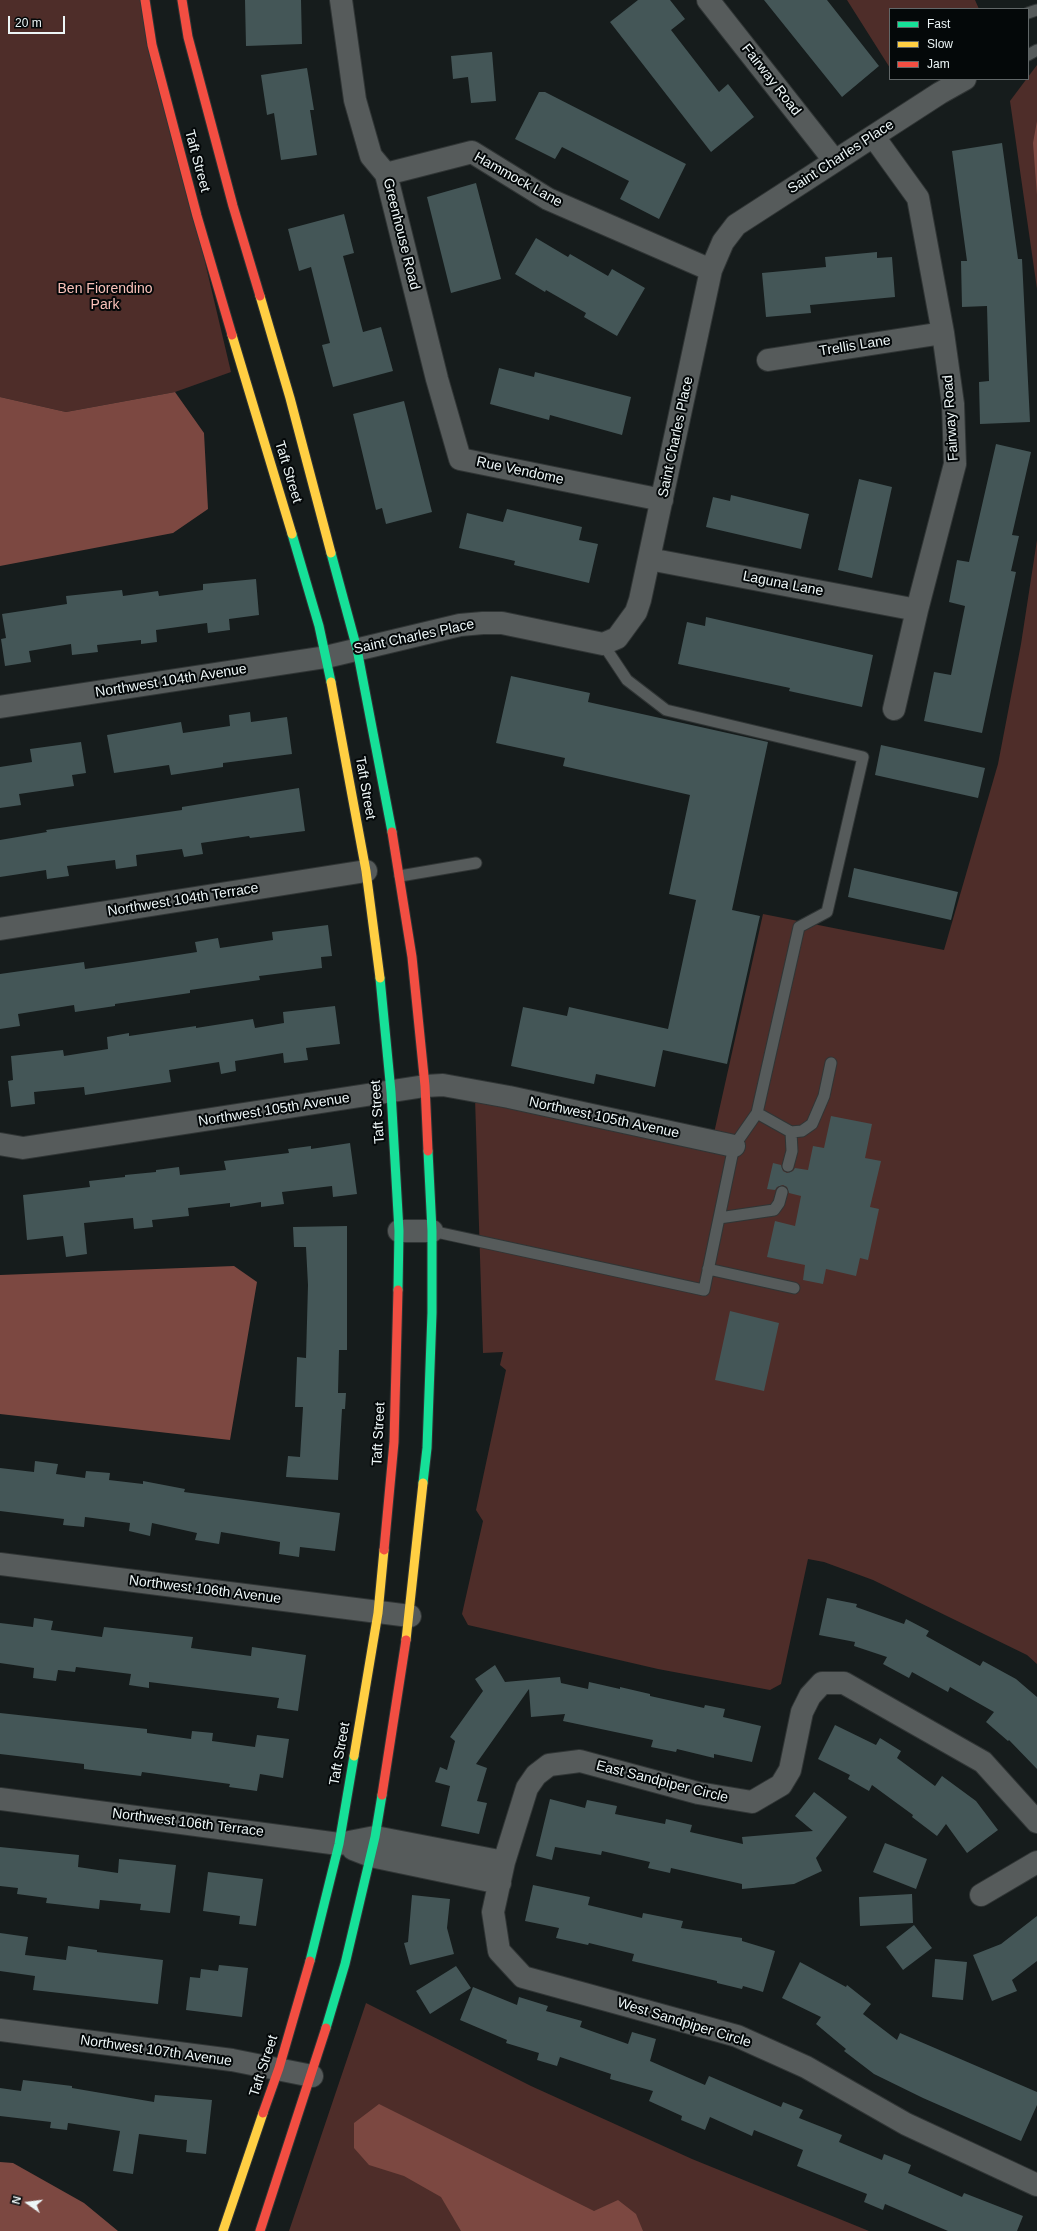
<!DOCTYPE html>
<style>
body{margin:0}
#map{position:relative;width:1037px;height:2231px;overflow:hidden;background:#161c1c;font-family:Helvetica,sans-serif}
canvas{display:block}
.legend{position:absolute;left:889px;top:8px;width:140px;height:72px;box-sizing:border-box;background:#040809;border:1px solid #616768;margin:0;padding:5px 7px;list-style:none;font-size:12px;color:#edf6f7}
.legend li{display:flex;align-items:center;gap:8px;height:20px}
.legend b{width:20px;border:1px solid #616768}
.north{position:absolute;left:8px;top:2183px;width:40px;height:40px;-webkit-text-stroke:3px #040809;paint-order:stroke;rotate:284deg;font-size:11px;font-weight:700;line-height:16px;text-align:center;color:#edf6f7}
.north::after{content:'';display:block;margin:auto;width:14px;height:18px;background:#edf6f7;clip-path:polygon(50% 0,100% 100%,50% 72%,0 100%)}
.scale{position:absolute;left:8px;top:16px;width:57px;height:18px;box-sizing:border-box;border:2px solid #edf6f7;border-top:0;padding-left:5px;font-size:12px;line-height:14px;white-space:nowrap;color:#edf6f7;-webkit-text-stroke:3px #040809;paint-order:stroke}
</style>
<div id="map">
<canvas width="1037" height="2231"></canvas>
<ul class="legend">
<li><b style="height:5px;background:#16e098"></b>Fast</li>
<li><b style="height:5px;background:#ffcf43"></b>Slow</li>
<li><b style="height:5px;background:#f24e42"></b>Jam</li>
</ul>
<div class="north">N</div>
<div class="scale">20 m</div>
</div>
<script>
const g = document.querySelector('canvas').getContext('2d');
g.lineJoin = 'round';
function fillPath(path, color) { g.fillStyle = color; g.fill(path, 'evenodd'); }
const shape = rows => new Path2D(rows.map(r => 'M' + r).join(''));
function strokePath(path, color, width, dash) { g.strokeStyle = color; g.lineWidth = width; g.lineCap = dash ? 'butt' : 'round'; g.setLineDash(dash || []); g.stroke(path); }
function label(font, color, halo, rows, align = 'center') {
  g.font = font + ' Helvetica,sans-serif'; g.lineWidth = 4; g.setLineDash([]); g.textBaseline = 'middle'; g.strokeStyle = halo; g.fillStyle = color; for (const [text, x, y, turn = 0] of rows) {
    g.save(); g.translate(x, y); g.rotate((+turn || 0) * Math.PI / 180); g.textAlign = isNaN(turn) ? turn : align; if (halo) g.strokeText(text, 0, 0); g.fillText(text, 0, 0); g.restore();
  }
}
const green = shape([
 [0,0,143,0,231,372,175,392,66,412,0,397],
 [847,0,975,0,979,9,890,9,890,68],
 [1037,65,1037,289,1010,101],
 [1037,540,1037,1664,1027,1655,873,1580,824,1562,808,1559,781,1684,770,1690,658,1669,468,1625,462,1614,483,1521,476,1510,506,1370,500,1365,503,1352,483,1353,475,1098,710,1151,763,914,944,950,998,764,1021,644],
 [366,2003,531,2086,692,2159,869,2231,289,2231]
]);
const water = shape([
 [1037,121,1037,195,1033,143],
 [175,392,204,433,208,509,173,533,0,566,0,397,66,412],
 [234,1266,257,1282,230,1440,0,1414,0,1275],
 [379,2104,594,2211,618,2200,636,2214,643,2231,461,2231,441,2197,404,2176,369,2165,354,2148,354,2123],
 [0,2162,13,2163,84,2203,118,2231,0,2231]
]);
const building = shape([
 [245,0,301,0,302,44,246,46],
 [638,0,670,0,685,19,671,30,719,92,728,84,754,117,711,152,610,22],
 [764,0,827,0,879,66,842,97],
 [492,52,496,101,471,103,468,77,453,79,451,56],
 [307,68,314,110,310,110,317,155,281,160,274,113,267,115,261,75],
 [539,92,545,92,686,164,659,219,620,199,629,181,562,147,555,159,515,139],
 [1002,143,1018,259,1022,259,1030,422,980,424,979,382,989,381,987,306,962,307,961,261,967,261,952,151],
 [476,183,501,279,451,293,427,197],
 [344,214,354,253,343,256,363,332,381,327,393,371,333,387,322,345,330,343,311,267,299,271,288,229],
 [536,238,568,257,570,254,608,276,612,269,645,288,617,336,584,317,586,313,546,290,545,292,515,274],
 [877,252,877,258,892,257,895,297,810,305,811,313,766,317,762,273,826,267,825,257],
 [499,368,534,377,535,372,631,397,622,435,550,415,549,420,490,404],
 [404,401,432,512,386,524,382,508,376,510,353,414],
 [996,444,1031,452,1012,535,1019,536,1011,571,1016,572,982,733,924,721,934,672,951,675,965,606,949,602,957,560,969,562],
 [859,479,892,487,872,578,838,570],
 [731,495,809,514,801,549,706,527,713,497,730,501],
 [507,509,582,527,579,540,598,544,589,583,514,565,515,561,459,548,467,513,503,522],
 [256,579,259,615,229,619,230,630,208,633,207,623,156,630,157,642,141,644,141,640,97,645,98,652,72,655,71,644,29,651,31,662,5,666,1,639,6,638,2,614,67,604,66,596,122,590,123,596,158,591,159,596,203,590,203,584],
 [706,617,873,655,862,707,789,691,790,688,678,664,687,622,705,626],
 [511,676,590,693,588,702,768,742,732,910,760,916,727,1064,663,1050,655,1087,596,1074,594,1084,511,1066,523,1007,567,1016,569,1007,668,1029,696,900,669,894,690,795,563,766,565,758,496,743],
 [250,712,251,722,287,717,292,754,223,763,223,767,171,775,169,765,114,773,107,735,181,722,183,733,230,726,229,715],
 [81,742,86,773,72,775,74,786,19,794,21,805,0,808,0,767,32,762,30,749],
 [881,745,985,768,978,798,875,775],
 [299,788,305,831,250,838,249,836,201,843,203,854,184,857,182,849,136,855,137,866,116,869,115,860,67,866,69,876,47,879,46,870,0,877,0,840,47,832,46,830,182,810,182,807],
 [854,868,958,892,951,920,848,897],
 [328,925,332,956,321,957,322,968,259,976,260,980,190,990,190,993,115,1004,115,1006,75,1012,74,1005,18,1014,20,1026,0,1029,0,974,84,962,85,969,133,962,197,952,195,942,218,938,220,948,273,940,272,932],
 [335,1006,340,1044,306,1048,308,1060,284,1063,283,1053,235,1061,236,1071,221,1074,219,1062,169,1070,171,1082,85,1095,84,1087,34,1092,35,1104,11,1107,8,1081,13,1080,11,1056,63,1050,64,1056,108,1049,107,1037,129,1033,129,1036,196,1026,196,1028,253,1019,255,1028,284,1023,283,1012],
 [831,1116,872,1124,865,1158,881,1161,870,1207,879,1209,868,1260,860,1258,856,1276,826,1269,823,1284,803,1280,805,1265,767,1257,775,1221,795,1226,801,1196,789,1193,787,1187,783,1185,777,1187,775,1190,767,1189,773,1163,781,1165,783,1171,787,1173,793,1171,795,1168,808,1170,813,1146,824,1148],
 [350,1143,357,1194,333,1197,332,1186,282,1192,284,1204,261,1207,261,1202,230,1207,230,1203,188,1208,189,1216,152,1220,153,1227,134,1229,133,1218,84,1223,87,1254,66,1257,63,1236,27,1240,23,1195,90,1187,89,1181,125,1177,125,1175,156,1172,156,1170,179,1167,180,1175,226,1170,224,1161,289,1153,288,1149,311,1146,311,1149],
 [347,1226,347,1350,339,1350,338,1393,346,1393,345,1409,342,1409,338,1480,286,1477,288,1456,300,1457,303,1407,295,1407,297,1357,306,1358,308,1285,306,1247,294,1247,293,1227],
 [730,1311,779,1323,764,1391,715,1380],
 [35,1461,58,1464,56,1474,85,1478,86,1471,110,1473,109,1480,143,1484,143,1481,185,1489,184,1492,340,1513,335,1551,300,1547,299,1557,279,1554,280,1542,221,1532,219,1544,195,1540,197,1533,152,1523,150,1536,129,1531,130,1523,85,1517,84,1527,63,1525,64,1519,0,1511,0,1468,34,1472],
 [827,1598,857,1604,856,1607,904,1624,906,1619,929,1631,926,1636,980,1666,983,1661,1016,1679,1037,1697,1037,1769,1009,1740,1008,1741,986,1722,994,1712,950,1687,948,1692,912,1672,909,1678,883,1664,887,1657,854,1646,855,1642,819,1635],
 [34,1618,53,1621,51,1630,102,1637,104,1627,193,1637,191,1648,251,1656,252,1647,306,1655,298,1711,277,1708,279,1698,149,1682,149,1688,129,1685,131,1674,76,1667,75,1672,58,1670,56,1681,33,1678,34,1668,0,1663,0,1623,33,1627],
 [495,1665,505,1682,560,1677,561,1683,588,1689,589,1682,620,1689,620,1687,650,1694,650,1696,704,1708,705,1705,725,1709,723,1717,761,1726,752,1762,714,1754,714,1758,677,1749,676,1752,651,1747,653,1740,563,1721,565,1714,531,1717,529,1689,476,1764,487,1768,477,1801,487,1803,479,1834,441,1826,450,1786,435,1782,440,1767,447,1770,455,1741,450,1737,483,1691,475,1679],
 [0,1713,147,1729,147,1733,191,1739,192,1731,213,1733,212,1741,255,1747,257,1735,289,1739,283,1778,260,1774,257,1791,229,1787,230,1784,142,1772,141,1776,84,1769,84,1764,0,1754],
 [835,1725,876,1745,880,1738,901,1751,897,1758,935,1786,942,1776,976,1801,998,1830,967,1853,946,1824,937,1836,912,1817,913,1815,872,1785,869,1791,848,1779,850,1775,818,1759],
 [814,1792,847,1817,816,1858,822,1871,794,1884,742,1889,742,1884,671,1868,670,1873,648,1868,650,1862,602,1851,601,1855,555,1847,552,1860,536,1856,550,1799,585,1808,587,1800,617,1806,615,1814,665,1824,666,1819,692,1825,690,1832,743,1844,742,1837,813,1831,795,1816],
 [885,1843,927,1859,916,1889,873,1872],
 [0,1847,79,1855,78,1867,118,1873,119,1859,176,1865,170,1913,140,1910,141,1904,100,1900,99,1909,46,1903,47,1898,17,1894,18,1888,0,1886],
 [208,1872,263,1879,256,1926,239,1924,240,1916,203,1911],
 [533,1885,590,1897,588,1905,642,1918,643,1913,683,1921,681,1928,742,1938,742,1941,775,1951,763,1992,743,1986,742,1989,717,1983,717,1981,632,1961,634,1954,589,1943,588,1945,556,1938,559,1928,525,1921],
 [912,1894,913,1923,860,1926,859,1897],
 [412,1895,450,1899,447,1928,454,1954,410,1965,404,1943,408,1942],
 [1037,1916,1037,1961,1012,1980,1017,1991,992,2001,973,1955,1001,1944],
 [914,1925,932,1948,903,1970,886,1947],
 [0,1933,28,1937,25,1955,66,1960,68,1946,97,1950,97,1952,163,1960,158,2004,33,1990,35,1976,0,1971],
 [935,1959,967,1962,963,2000,932,1997],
 [800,1962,846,1987,847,1985,871,2004,863,2014,897,2040,900,2033,1037,2092,1037,2105,1021,2141,923,2098,874,2074,844,2051,846,2049,816,2024,821,2017,782,1998],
 [219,1965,248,1968,242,2017,186,2010,190,1977,200,1978,201,1969,218,1971],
 [456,1966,471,1988,430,2014,416,1991],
 [473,1987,517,2005,519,1997,548,2006,546,2011,582,2021,580,2027,628,2044,632,2032,656,2039,650,2061,705,2085,709,2076,781,2107,783,2102,803,2110,799,2118,842,2135,839,2142,882,2160,884,2154,911,2165,908,2173,962,2197,964,2193,1023,2216,1017,2231,948,2231,885,2204,883,2210,864,2202,867,2194,797,2166,803,2150,754,2130,752,2136,710,2117,705,2130,681,2120,682,2116,649,2101,653,2091,610,2079,611,2074,560,2057,557,2066,537,2060,539,2053,506,2043,507,2040,460,2020],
 [23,2080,72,2086,72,2088,154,2102,155,2095,212,2100,206,2154,186,2152,187,2140,139,2134,133,2174,113,2171,120,2131,68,2123,67,2130,50,2128,51,2122,0,2116,0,2088,21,2091]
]);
const lane = shape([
 [1028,13,1037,10],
 [1028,55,1037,50],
 [400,876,476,863],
 [757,1113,791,1132,792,1151,788,1166],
 [791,1132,802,1131,812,1124,824,1096,831,1063],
 [719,1218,774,1210,779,1203,782,1192],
 [432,1231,704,1290,734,1146,757,1113,799,927,827,912,863,757,666,710,627,680,603,644],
 [708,1269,794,1288]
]);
const street = shape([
 [341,0,355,100,371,156,386,174,437,379,460,459,662,500],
 [708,0,834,160],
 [874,137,918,198,943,333,953,404,955,464,917,610,894,709],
 [386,174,472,152,548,199,711,270],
 [768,360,943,333],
 [649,559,917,610],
 [0,707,326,657,460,625,483,623,502,623,603,644,617,638,636,612,640,600,711,270,723,242,736,225,940,93,965,79],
 [0,929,366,871],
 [0,1144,23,1148,425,1086,443,1085,509,1097,734,1146],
 [399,1231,432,1231],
 [0,1564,410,1616],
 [0,1799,339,1844,375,1837,504,1862],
 [1037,1822,983,1762,844,1683,822,1683,810,1696,802,1712,790,1770,781,1785,752,1802,698,1793,580,1761,549,1765,536,1775,527,1788,504,1862,493,1912,499,1951,523,1977,737,2036,806,2067,906,2124,1037,2185],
 [353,1849,371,1856,500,1883],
 [981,1895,1037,1862],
 [0,2030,232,2060,312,2076]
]);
const fast = shape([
 [292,534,319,626,331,682],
 [331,553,357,649,392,832],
 [380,978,391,1092,399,1231,398,1290],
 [423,1483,427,1448,432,1313,432,1231,428,1151],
 [310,1961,339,1844,354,1756],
 [326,2028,345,1964,375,1837,382,1795]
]);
const slow = shape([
 [260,296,290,398,331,553],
 [232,335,292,534],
 [331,682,366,871,380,978],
 [406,1640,423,1483],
 [354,1756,378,1613,384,1550],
 [223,2231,263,2113]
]);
const jam = shape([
 [145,0,152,45,197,216,232,335],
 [182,0,188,37,233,206,260,296],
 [392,832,412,957,425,1086,428,1151],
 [384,1550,394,1442,398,1290],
 [382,1795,406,1640],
 [263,2113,279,2068,310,1961],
 [260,2231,326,2028]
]);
const streetNames = [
 ["Fairway Road",771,80,52],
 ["Saint Charles Place",841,157,-33],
 ["Taft Street",197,161,75],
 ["Hammock Lane",518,180,29],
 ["Greenhouse Road",401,234,76],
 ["Trellis Lane",855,346,-9],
 ["Fairway Road",951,418,-94],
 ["Saint Charles Place",676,437,-78],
 ["Rue Vendome",520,471,12],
 ["Taft Street",288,472,73],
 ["Laguna Lane",783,584,11],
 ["Saint Charles Place",414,637,-12],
 ["Northwest 104th Avenue",171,681,-9],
 ["Taft Street",365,788,80],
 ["Northwest 104th Terrace",183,900,-9],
 ["Northwest 105th Avenue",274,1110,-9],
 ["Taft Street",378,1112,-94],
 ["Northwest 105th Avenue",604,1118,12],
 ["Taft Street",379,1434,-87],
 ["Northwest 106th Avenue",205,1590,7],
 ["Taft Street",340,1754,-80],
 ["East Sandpiper Circle",662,1782,14],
 ["Northwest 106th Terrace",188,1823,7],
 ["West Sandpiper Circle",684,2023,17],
 ["Northwest 107th Avenue",156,2051,8],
 ["Taft Street",264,2066,-72]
];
const parkNames = [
 ["Ben Fiorendino",105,289],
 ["Park",105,305]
];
fillPath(green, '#4e2d29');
fillPath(water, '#7c4841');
fillPath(building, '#445657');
strokePath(lane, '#303535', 13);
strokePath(street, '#303535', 24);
strokePath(fast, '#303535', 11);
strokePath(slow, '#303535', 11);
strokePath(jam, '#303535', 11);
strokePath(lane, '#565b5b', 11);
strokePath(street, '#565b5b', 22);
strokePath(fast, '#16e098', 9);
strokePath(slow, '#ffcf43', 9);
strokePath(jam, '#f24e42', 9);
label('14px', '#edf6f7', '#040809', streetNames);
label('14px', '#fac2ba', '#040809', parkNames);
</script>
